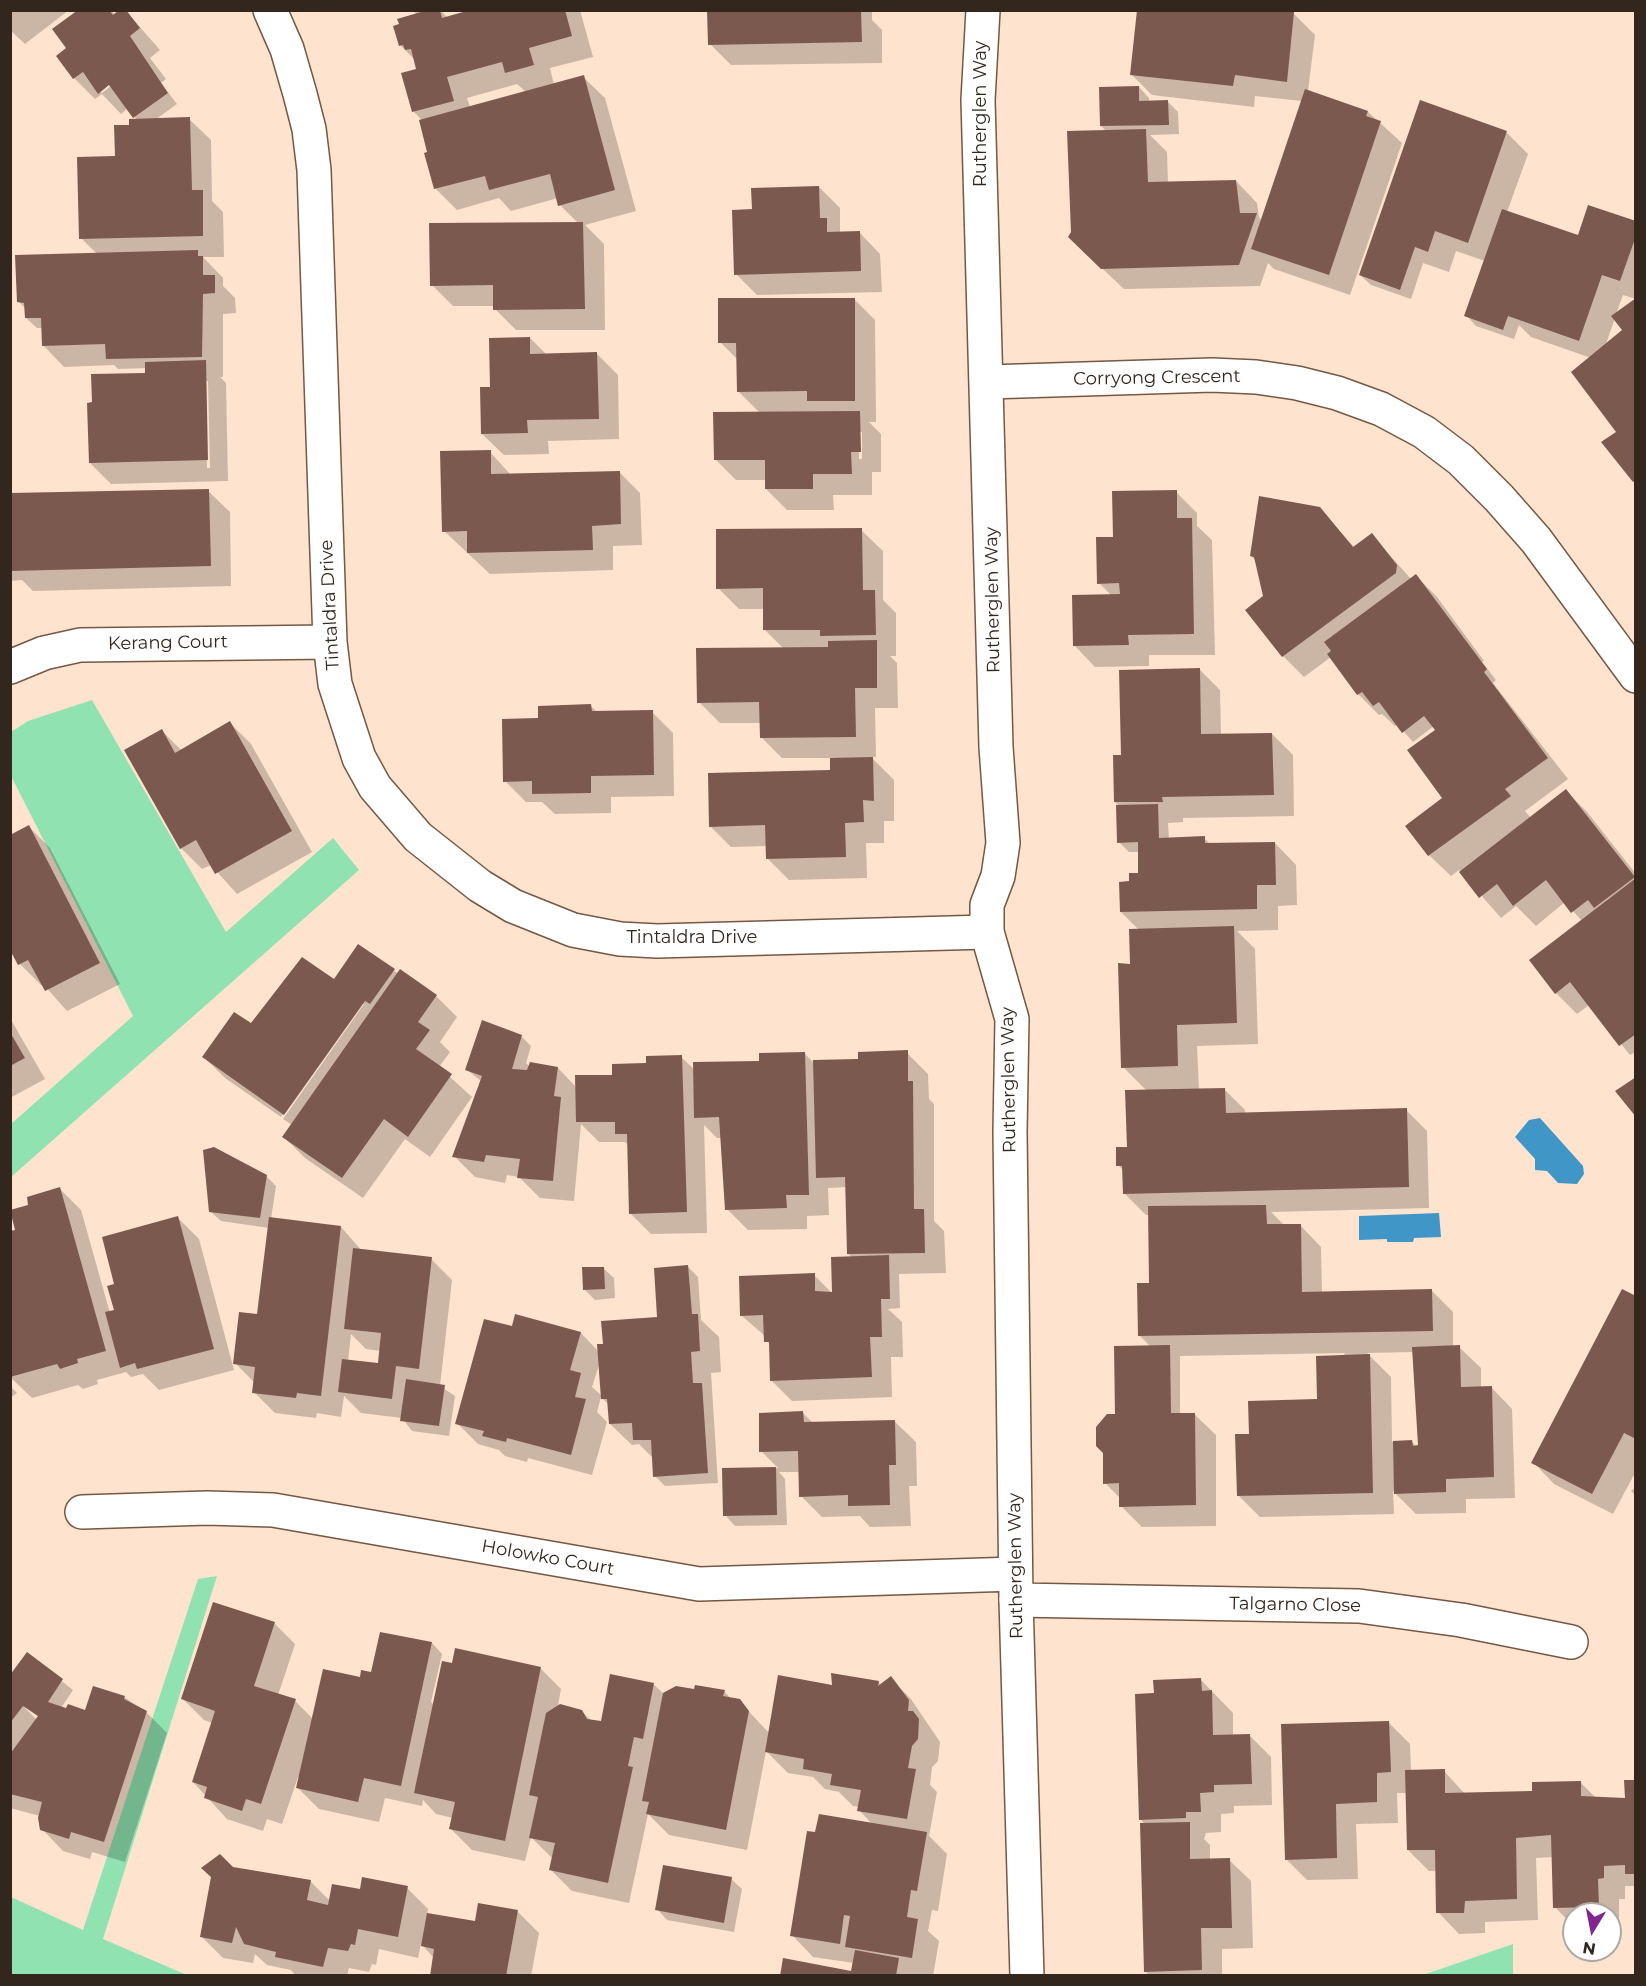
<!DOCTYPE html>
<style>
body{margin:0}
#map{position:relative;width:1646px;height:1986px;overflow:hidden;background:#fee3cf;font-family:Montserrat,sans-serif}
canvas{display:block}
.frame{position:absolute;inset:0;border:12px solid #33271d;pointer-events:none}
.north{position:absolute;left:1562px;top:1902px;width:60px;height:60px;box-sizing:border-box;background:#fff;border:2px solid #ada9a5;border-radius:50%;rotate:190deg;font-size:16px;font-weight:700;line-height:24px;text-align:center;color:#33271d}
.north::after{content:'';display:block;margin:auto;width:21px;height:27px;background:#812591;clip-path:polygon(50% 0,100% 100%,50% 72%,0 100%)}
</style>
<div id="map">
<canvas width="1646" height="1986"></canvas>
<div class="frame"></div>
<div class="north">N</div>
</div>
<script>
const g = document.querySelector('canvas').getContext('2d');
g.lineJoin = 'round';
function fillPath(path, color) { g.fillStyle = color; g.fill(path, 'evenodd'); }
const shape = rows => new Path2D(rows.map(r => 'M' + r).join(''));
function strokePath(path, color, width, dash) { g.strokeStyle = color; g.lineWidth = width; g.lineCap = dash ? 'butt' : 'round'; g.setLineDash(dash || []); g.stroke(path); }
function label(font, color, halo, rows, align = 'center') {
  g.font = font + ' Montserrat,sans-serif'; g.lineWidth = 6; g.setLineDash([]); g.textBaseline = 'middle'; g.strokeStyle = halo; g.fillStyle = color; for (const [text, x, y, turn = 0] of rows) {
    g.save(); g.translate(x, y); g.rotate((+turn || 0) * Math.PI / 180); g.textAlign = isNaN(turn) ? turn : align; if (halo) g.strokeText(text, 0, 0); g.fillText(text, 0, 0); g.restore();
  }
}
const green = shape([
 [92,700,226,932,333,838,359,870,11,1177,11,1124,133,1016,11,776,11,732,28,721],
 [217,1576,103,1939,187,1975,11,1975,11,1897,83,1930,198,1579],
 [1513,1944,1513,1975,1423,1975]
]);
const water = shape([
 [1540,1118,1583,1166,1584,1174,1577,1184,1558,1183,1547,1171,1535,1170,1535,1159,1515,1137,1529,1120],
 [1439,1213,1441,1237,1414,1238,1413,1242,1387,1242,1387,1239,1359,1240,1359,1216]
]);
const shadow = shape([
 [10,10,69,10,25,44,10,30],
 [80,10,111,10,115,15,125,10,160,50,150,58,166,79,161,83,177,104,155,120,189,119,211,140,212,201,223,212,224,257,203,257,223,278,223,286,235,298,236,313,223,314,223,377,220,377,226,383,228,481,111,484,90,463,147,377,147,368,118,369,114,365,64,367,43,345,42,328,37,328,26,318,26,309,19,302,97,254,81,238,116,158,137,120,128,108,121,114,102,94,95,99,74,78,68,49],
 [114,80,116,82,102,93,99,91],
 [205,381,208,381,210,468,207,468],
 [413,10,440,10,448,18,476,10,580,10,593,57,550,68,554,85,583,77,605,98,636,211,585,225,604,244,605,330,516,330,495,309,495,306,453,306,432,285,578,223,560,205,558,198,511,211,499,198,457,210,435,188,422,120,413,111,418,70,416,61,400,45,417,15],
 [517,84,526,92,470,107,467,98],
 [708,10,872,10,872,20,882,30,882,63,731,65,710,44],
 [1138,10,1266,10,1294,14,1315,35,1308,91,1368,112,1402,143,1350,295,1274,269,1268,263,1260,286,1124,289,1091,258,1107,132,1101,126,1139,87,1149,98,1149,102,1168,102,1178,112,1179,134,1150,135,1167,152,1168,183,1236,181,1257,203,1259,217,1262,221,1302,101,1255,96,1254,107,1152,95,1131,74],
 [1421,102,1507,133,1528,154,1507,212,1579,237,1636,222,1636,299,1623,295,1616,314,1636,301,1636,483,1603,443,1618,432,1591,358,1531,337,1519,325,1514,339,1476,326,1466,315,1485,261,1456,251,1449,272,1423,263,1411,299,1371,285,1360,275],
 [1615,318,1624,331,1605,347],
 [819,187,840,208,840,233,859,232,880,254,882,292,757,295,736,274,753,211],
 [854,299,875,320,876,422,869,422,881,434,881,472,872,472,872,495,833,495,834,510,787,510,766,489,766,480,736,480,715,459,761,414,738,391,738,360,720,342],
 [859,432,862,432,862,459,859,459],
 [530,338,547,355,597,354,618,375,619,439,548,441,549,454,504,455,482,434,492,389],
 [490,452,511,475,619,472,640,493,642,545,613,546,613,570,490,574,444,531],
 [208,491,230,512,231,586,33,591,22,580,10,581,10,495],
 [1176,492,1197,513,1197,526,1212,540,1215,655,1149,655,1149,666,1095,667,1074,645,1112,596,1099,583,1115,538],
 [1319,508,1355,548,1372,535,1411,579,1416,576,1437,597,1484,661,1482,662,1496,680,1493,683,1568,779,1525,811,1531,818,1566,791,1587,812,1636,874,1636,1052,1630,1055,1589,1005,1577,1014,1556,993,1582,921,1565,902,1536,926,1516,906,1501,918,1459,870,1451,876,1429,855,1407,826,1444,799,1436,730,1434,726,1413,742,1397,724,1395,726,1382,714,1379,715,1358,694,1331,657,1304,677,1283,656,1256,561,1251,556],
 [861,530,883,551,883,600,896,613,896,656,890,656,897,663,898,708,875,708,876,757,871,757,894,780,894,821,884,821,884,843,866,843,867,878,789,880,768,859,767,846,731,847,710,826,831,772,831,758,782,758,761,737,761,723,720,723,699,702,784,649,765,630,765,609,739,609,718,588],
 [1199,669,1220,690,1221,735,1272,734,1293,755,1294,816,1183,818,1183,822,1168,823,1169,839,1204,838,1211,845,1275,843,1296,865,1297,905,1278,906,1278,930,1237,931,1255,949,1258,1044,1197,1046,1199,1090,1224,1089,1245,1110,1245,1114,1406,1110,1427,1131,1429,1208,1271,1212,1285,1226,1300,1225,1321,1247,1322,1293,1432,1291,1453,1312,1453,1347,1459,1347,1481,1368,1481,1388,1491,1387,1512,1409,1515,1498,1466,1499,1466,1513,1416,1514,1393,1491,1394,1514,1260,1517,1239,1496,1250,1435,1318,1401,1345,1353,1180,1356,1180,1414,1194,1414,1216,1435,1216,1526,1142,1527,1121,1506,1121,1499,1105,1483,1116,1415,1151,1347,1139,1335,1151,1284,1150,1215,1146,1215,1125,1194,1124,1171,1118,1165,1129,1148,1147,1091,1123,1067,1140,931,1121,912,1131,883,1140,874,1140,852,1129,852,1119,842,1120,807,1115,802,1122,756],
 [1414,1352,1419,1446,1417,1447,1412,1442,1392,1442,1391,1377,1367,1353],
 [591,706,598,713,652,712,673,733,674,796,611,797,611,813,555,814,542,802,526,802,505,781,540,720],
 [230,723,251,744,312,852,237,894,211,865,202,869,181,848,126,751,162,731,182,751],
 [29,827,50,848,120,984,67,1011,43,984,41,985,20,964,10,947],
 [394,971,436,996,457,1017,440,1042,450,1052,439,1067,472,1097,430,1157,405,1139,363,1198,305,1158,284,1137,292,1125,283,1119,364,1004,361,1004,281,1117,225,1078,204,1057,251,1025,340,985],
 [10,1018,45,1079,10,1098],
 [521,1036,531,1046,526,1063,530,1067,558,1068,577,1088,681,1057,695,1070,761,1062,804,1053,813,1062,834,1062,907,1053,928,1074,929,1099,934,1104,934,1221,944,1231,946,1273,899,1274,900,1308,888,1309,902,1322,903,1357,891,1357,892,1397,792,1401,771,1380,770,1346,766,1337,742,1316,814,1275,833,1294,853,1258,848,1254,847,1187,828,1188,829,1215,807,1216,807,1229,748,1230,727,1209,722,1138,717,1138,704,1125,707,1233,651,1234,630,1213,629,1146,625,1142,599,1142,581,1124,574,1201,540,1198,519,1177,507,1175,505,1183,475,1177,454,1156,481,1081,466,1069],
 [266,1176,276,1186,271,1219,341,1227,362,1251,431,1259,452,1280,440,1386,455,1396,449,1436,412,1431,402,1418,361,1413,344,1396,341,1417,317,1413,316,1418,275,1413,254,1392,255,1383,235,1363,259,1316,269,1228,221,1221,210,1211],
 [351,1334,366,1349,381,1351,379,1364,348,1361],
 [60,1189,81,1210,110,1313,116,1311,114,1285,178,1218,199,1239,234,1370,159,1390,143,1374,131,1377,126,1372,97,1380,98,1384,83,1389,78,1385,32,1398,10,1377,10,1233,17,1231,30,1206],
 [688,1267,698,1277,701,1320,719,1337,721,1372,711,1373,718,1483,665,1486,655,1476,654,1459,639,1444,632,1445,610,1424,609,1405,601,1397,597,1412,607,1422,592,1475,528,1458,527,1462,505,1456,499,1450,478,1444,457,1423,513,1328,516,1316,581,1333,599,1352,604,1346,659,1318],
 [600,1362,602,1396,592,1387],
 [603,1268,614,1278,615,1298,595,1300,585,1290],
 [1636,1298,1636,1471,1613,1514,1554,1484,1533,1462],
 [10,1386,17,1393,10,1398],
 [803,1413,813,1423,894,1421,916,1442,917,1486,909,1486,911,1526,870,1527,860,1516,822,1517,801,1496,800,1472,779,1472,785,1479,787,1525,735,1526,725,1515,723,1470,778,1468,761,1451],
 [1636,1487,1636,1496,1631,1491],
 [274,1623,295,1644,278,1695,295,1701,313,1719,361,1678,432,1643,442,1654,431,1702,434,1705,540,1668,561,1689,558,1705,581,1711,592,1721,605,1723,653,1684,664,1694,724,1691,732,1700,739,1701,770,1734,834,1686,878,1682,881,1685,890,1678,911,1699,940,1742,938,1761,932,1767,930,1785,937,1792,929,1836,947,1854,938,1911,932,1910,928,1931,939,1941,933,1976,782,1976,852,1972,854,1963,813,1957,792,1935,817,1834,873,1825,859,1810,860,1807,853,1806,839,1792,825,1789,813,1777,788,1773,766,1751,747,1850,669,1835,648,1814,629,1903,572,1891,551,1870,553,1859,531,1837,525,1861,472,1850,451,1829,453,1818,436,1814,423,1800,422,1806,385,1798,379,1822,319,1809,298,1788,300,1778,298,1777,282,1824,267,1819,263,1831,227,1819,193,1782,212,1723,204,1720,183,1699],
 [27,1654,73,1690,61,1708,86,1712,124,1697,146,1712,167,1733,125,1862,92,1852,90,1859,63,1851,42,1829,40,1816,10,1808,10,1677],
 [25,1705,39,1717,37,1720,24,1707],
 [1201,1680,1233,1713,1233,1736,1250,1736,1271,1757,1272,1805,1234,1806,1234,1813,1221,1814,1221,1832,1206,1833,1204,1839,1210,1845,1210,1860,1229,1860,1251,1881,1253,1948,1222,1949,1222,1976,1150,1976,1145,1971,1146,1825,1141,1820,1155,1694],
 [1389,1723,1410,1744,1411,1771,1444,1771,1465,1794,1534,1792,1580,1782,1596,1798,1626,1799,1636,1781,1636,1886,1625,1886,1625,1899,1619,1899,1619,1927,1610,1928,1610,1914,1574,1914,1574,1927,1555,1907,1554,1857,1536,1858,1538,1920,1485,1922,1485,1933,1459,1934,1438,1912,1437,1871,1429,1871,1408,1850,1407,1793,1397,1793,1398,1823,1356,1824,1358,1879,1307,1880,1286,1859],
 [233,1869,311,1882,330,1901,361,1890,407,1888,428,1909,427,1915,476,1923,518,1912,539,1933,531,1976,431,1976,434,1958,421,1944,418,1958,379,1949,376,1965,372,1964,369,1972,349,1968,347,1976,296,1976,291,1970,267,1965,255,1954,253,1963,223,1958,202,1937],
 [731,1879,742,1889,734,1932,667,1920,657,1909]
]);
const building = shape([
 [78,10,109,10,113,15,119,10,126,10,140,28,130,36,168,93,133,118,109,85,98,94,83,72,73,79,56,56,66,48,52,29],
 [428,10,440,10,442,18,470,10,565,10,572,36,529,48,534,65,505,73,502,62,447,77,454,101,412,112,401,73,416,69,411,49,405,50,403,45,399,46,393,26,399,24,397,19],
 [707,10,861,10,862,42,708,45],
 [1137,10,1294,12,1287,82,1235,75,1233,86,1130,75],
 [584,75,615,190,558,206,550,174,489,190,485,176,434,189,424,153,427,152,419,120],
 [1139,86,1139,101,1168,100,1169,125,1100,126,1099,87],
 [1305,89,1368,111,1366,116,1381,121,1329,275,1251,249],
 [1420,100,1507,131,1468,243,1435,231,1428,252,1415,247,1400,290,1359,275],
 [190,117,192,190,203,190,203,236,79,239,77,157,115,156,114,125,129,125,129,119],
 [1146,129,1148,182,1236,180,1240,213,1257,213,1239,265,1101,269,1068,237,1071,232,1067,131],
 [819,186,820,218,827,218,827,232,860,231,861,271,734,275,732,210,752,209,751,188],
 [1588,205,1636,221,1636,236,1620,281,1602,275,1579,341,1508,316,1503,330,1464,316,1502,209,1578,235],
 [583,222,585,309,493,310,493,285,430,286,429,223],
 [198,250,198,256,203,256,203,275,215,275,215,293,203,294,202,357,106,359,105,344,42,346,41,318,25,318,24,303,17,302,15,255],
 [718,298,855,298,855,401,807,401,807,391,737,392,736,343,718,343],
 [1636,298,1636,480,1633,482,1601,442,1616,432,1571,372,1622,330,1611,316],
 [530,337,530,354,597,352,599,419,527,420,528,433,481,434,480,387,490,387,489,338],
 [206,360,208,460,89,463,87,403,92,402,91,374,145,373,145,362],
 [860,411,861,452,851,452,852,474,813,474,813,489,765,489,765,460,714,460,713,412],
 [491,450,491,474,620,471,621,524,592,526,593,550,467,553,467,531,442,532,440,451],
 [209,489,211,566,10,571,10,493],
 [1177,490,1177,518,1192,518,1194,634,1128,635,1129,645,1073,646,1072,595,1120,594,1119,583,1097,584,1096,537,1113,537,1112,491],
 [1259,496,1320,507,1353,547,1372,533,1397,565,1396,573,1282,657,1245,610,1263,596,1254,557,1250,556],
 [862,528,863,590,875,590,876,635,820,636,820,630,763,630,763,588,716,589,716,529],
 [1416,574,1487,669,1484,672,1548,758,1505,789,1511,796,1428,856,1405,826,1442,798,1407,750,1435,730,1424,716,1402,733,1379,702,1373,706,1362,692,1357,695,1327,654,1331,651,1324,642],
 [877,640,877,688,855,688,856,737,760,738,759,702,697,703,696,648,828,647,828,641],
 [1200,668,1201,734,1272,733,1274,795,1162,797,1163,802,1114,802,1113,755,1121,755,1119,670],
 [591,704,592,711,653,710,654,775,591,776,591,793,532,794,532,781,503,782,502,719,538,718,538,706],
 [230,721,292,831,215,874,196,840,180,849,124,750,162,729,175,753],
 [873,757,874,801,863,800,864,822,845,823,846,857,766,859,765,825,709,827,708,773,830,770,830,758],
 [1566,789,1635,877,1594,908,1588,900,1571,913,1546,880,1513,906,1497,884,1479,898,1459,872],
 [1158,804,1159,838,1205,836,1205,843,1275,842,1276,885,1257,885,1257,909,1120,912,1119,882,1129,881,1129,873,1138,873,1138,842,1117,843,1116,805],
 [29,825,100,963,45,991,28,960,18,965,10,950,10,835],
 [1636,878,1636,1034,1619,1046,1570,982,1555,994,1529,960],
 [1234,926,1237,1023,1177,1025,1178,1066,1121,1068,1118,963,1130,964,1129,929],
 [358,944,395,969,370,1004,365,1001,284,1115,202,1057,234,1012,251,1023,302,957,334,979],
 [400,969,437,995,418,1022,430,1030,416,1049,452,1074,408,1137,384,1119,342,1178,282,1137],
 [482,1020,522,1035,512,1069,527,1070,530,1062,558,1067,554,1096,561,1097,553,1181,517,1178,520,1159,486,1155,484,1162,452,1157,482,1076,465,1070],
 [10,1032,25,1058,10,1066],
 [908,1050,908,1081,913,1081,914,1209,924,1209,925,1253,847,1254,845,1177,816,1178,813,1060,858,1059,858,1052],
 [805,1052,809,1195,786,1195,787,1208,725,1210,719,1117,694,1118,693,1062,759,1061,759,1053],
 [682,1055,687,1212,629,1214,627,1134,615,1134,615,1122,576,1122,575,1075,612,1075,612,1064,646,1063,646,1056],
 [1636,1077,1636,1117,1615,1091],
 [1225,1088,1226,1113,1407,1108,1409,1187,1123,1194,1122,1166,1116,1166,1116,1147,1127,1147,1125,1090],
 [214,1147,267,1175,260,1218,209,1212,203,1150],
 [60,1187,106,1351,77,1359,78,1363,60,1369,57,1364,10,1377,10,1231,15,1230,10,1210,28,1205,27,1197],
 [1266,1205,1267,1224,1301,1224,1302,1292,1432,1289,1433,1331,1138,1336,1137,1283,1149,1283,1148,1206],
 [178,1216,214,1349,137,1369,135,1363,120,1368,105,1312,114,1310,107,1286,114,1284,102,1237],
 [269,1217,341,1226,321,1396,297,1393,296,1398,252,1393,255,1367,233,1364,239,1312,257,1314],
 [353,1248,432,1257,419,1369,396,1366,392,1399,338,1392,342,1359,378,1363,381,1333,344,1329],
 [889,1255,890,1299,881,1299,882,1337,870,1337,872,1377,770,1381,769,1342,764,1342,763,1315,740,1316,739,1276,815,1273,815,1291,832,1292,831,1257],
 [688,1265,692,1314,698,1314,700,1351,691,1352,693,1383,702,1383,708,1473,653,1477,651,1440,633,1440,632,1423,609,1424,607,1399,601,1399,597,1344,603,1344,601,1321,657,1317,654,1268],
 [582,1267,604,1267,605,1289,583,1290],
 [1622,1289,1636,1296,1636,1439,1624,1433,1592,1494,1531,1463],
 [515,1314,581,1332,570,1370,581,1373,575,1397,586,1399,571,1455,507,1438,506,1442,482,1436,484,1431,455,1424,484,1319,512,1326],
 [1170,1345,1171,1413,1195,1413,1196,1505,1119,1507,1119,1483,1103,1484,1103,1453,1096,1446,1096,1427,1107,1414,1115,1414,1114,1346],
 [1460,1345,1461,1387,1492,1386,1494,1477,1446,1479,1446,1492,1394,1494,1393,1441,1412,1440,1413,1446,1418,1445,1412,1347],
 [1370,1354,1373,1493,1237,1496,1235,1434,1249,1434,1248,1401,1317,1399,1316,1356],
 [406,1379,445,1385,439,1426,400,1421],
 [803,1411,804,1422,895,1420,896,1465,889,1465,890,1505,848,1506,848,1495,799,1497,798,1451,759,1452,759,1413],
 [776,1467,777,1515,723,1516,722,1468],
 [213,1602,275,1622,254,1686,296,1699,261,1804,246,1799,242,1811,204,1798,207,1787,192,1782,215,1711,181,1699],
 [380,1632,432,1642,401,1786,364,1778,358,1802,296,1788,323,1669,360,1677,361,1670,371,1672],
 [455,1648,541,1667,505,1841,449,1829,455,1802,414,1793,442,1661,452,1663],
 [27,1652,63,1679,48,1702,66,1708,68,1704,85,1710,93,1686,125,1696,124,1699,147,1711,104,1842,71,1832,69,1839,40,1830,38,1818,42,1802,10,1794,10,1754,38,1716,23,1706,10,1723,10,1675],
 [831,1673,879,1681,878,1686,891,1676,909,1700,908,1711,913,1711,919,1719,918,1739,912,1746,908,1768,916,1769,907,1819,857,1811,861,1790,830,1785,832,1774,803,1769,804,1759,765,1752,778,1675,832,1685],
 [610,1674,654,1683,643,1739,634,1737,628,1766,633,1767,608,1883,549,1870,555,1843,529,1838,538,1797,529,1795,546,1713,560,1704,582,1710,587,1719,601,1721],
 [1201,1678,1202,1691,1212,1690,1213,1735,1250,1734,1252,1784,1214,1785,1214,1792,1200,1793,1201,1812,1186,1812,1186,1818,1139,1820,1135,1694,1154,1693,1153,1680],
 [695,1685,725,1690,723,1696,740,1699,749,1711,726,1830,646,1814,649,1802,642,1801,663,1693,676,1686,694,1689],
 [1389,1721,1391,1772,1377,1773,1377,1802,1336,1804,1337,1858,1285,1860,1281,1724],
 [1445,1769,1445,1793,1532,1791,1532,1782,1581,1781,1581,1796,1625,1798,1624,1780,1636,1780,1636,1874,1625,1874,1625,1865,1604,1866,1604,1878,1598,1879,1599,1907,1553,1908,1551,1835,1516,1838,1517,1899,1465,1901,1464,1913,1436,1913,1435,1850,1407,1850,1405,1770],
 [819,1814,927,1832,917,1891,911,1890,907,1917,918,1919,912,1958,845,1947,850,1916,844,1915,840,1944,790,1936,807,1831,815,1832],
 [1190,1822,1190,1859,1230,1858,1232,1928,1201,1928,1202,1970,1144,1972,1140,1823],
 [220,1854,233,1867,311,1880,307,1900,328,1905,332,1884,360,1889,362,1877,408,1886,398,1937,358,1929,355,1945,351,1944,348,1951,328,1948,323,1967,275,1957,276,1952,244,1944,236,1927,232,1943,200,1937,211,1877,201,1868],
 [663,1865,732,1877,724,1923,655,1910],
 [478,1903,518,1910,506,1976,430,1976,434,1949,421,1946,427,1913,475,1921],
 [855,1950,899,1958,896,1976,780,1976,783,1958,851,1971]
]);
const minor = shape([
 [270,10,287,49,300,94,309,129,314,170,330,642,335,684,359,758,375,787,418,837,480,886,513,906,573,930,620,939,657,941,987,932],
 [988,382,1212,375,1256,377,1297,383,1337,393,1381,409,1424,432,1461,460,1499,498,1536,540,1636,676],
 [10,667,44,653,80,645,330,642],
 [82,1512,207,1508,273,1510,699,1584,1015,1574],
 [1016,1600,1359,1606,1461,1620,1571,1642]
]);
const tertiary = shape([
 [983,10,978,100,996,747,1003,843,998,876,987,905,987,932,1012,1019,1010,1132,1016,1600,1027,1976]
]);
const streetNames = [
 ["Rutherglen Way",981,114,-90],
 ["Corryong Crescent",1157,378,-1],
 ["Rutherglen Way",993,600,-91],
 ["Tintaldra Drive",330,605,-93],
 ["Kerang Court",168,643,-1],
 ["Tintaldra Drive",692,938],
 ["Rutherglen Way",1009,1080,-91],
 ["Holowko Court",548,1558,10],
 ["Rutherglen Way",1016,1566,-91],
 ["Talgarno Close",1295,1605,1]
];
fillPath(green, '#90e3b1');
fillPath(water, '#4097c7');
fillPath(shadow, '#0003');
fillPath(building, '#7c594e');
strokePath(minor, '#755843', 36);
strokePath(tertiary, '#755843', 36);
strokePath(minor, '#fff', 33);
strokePath(tertiary, '#fff', 33);
label('18px', '#33271d', '#fff', streetNames);
</script>
